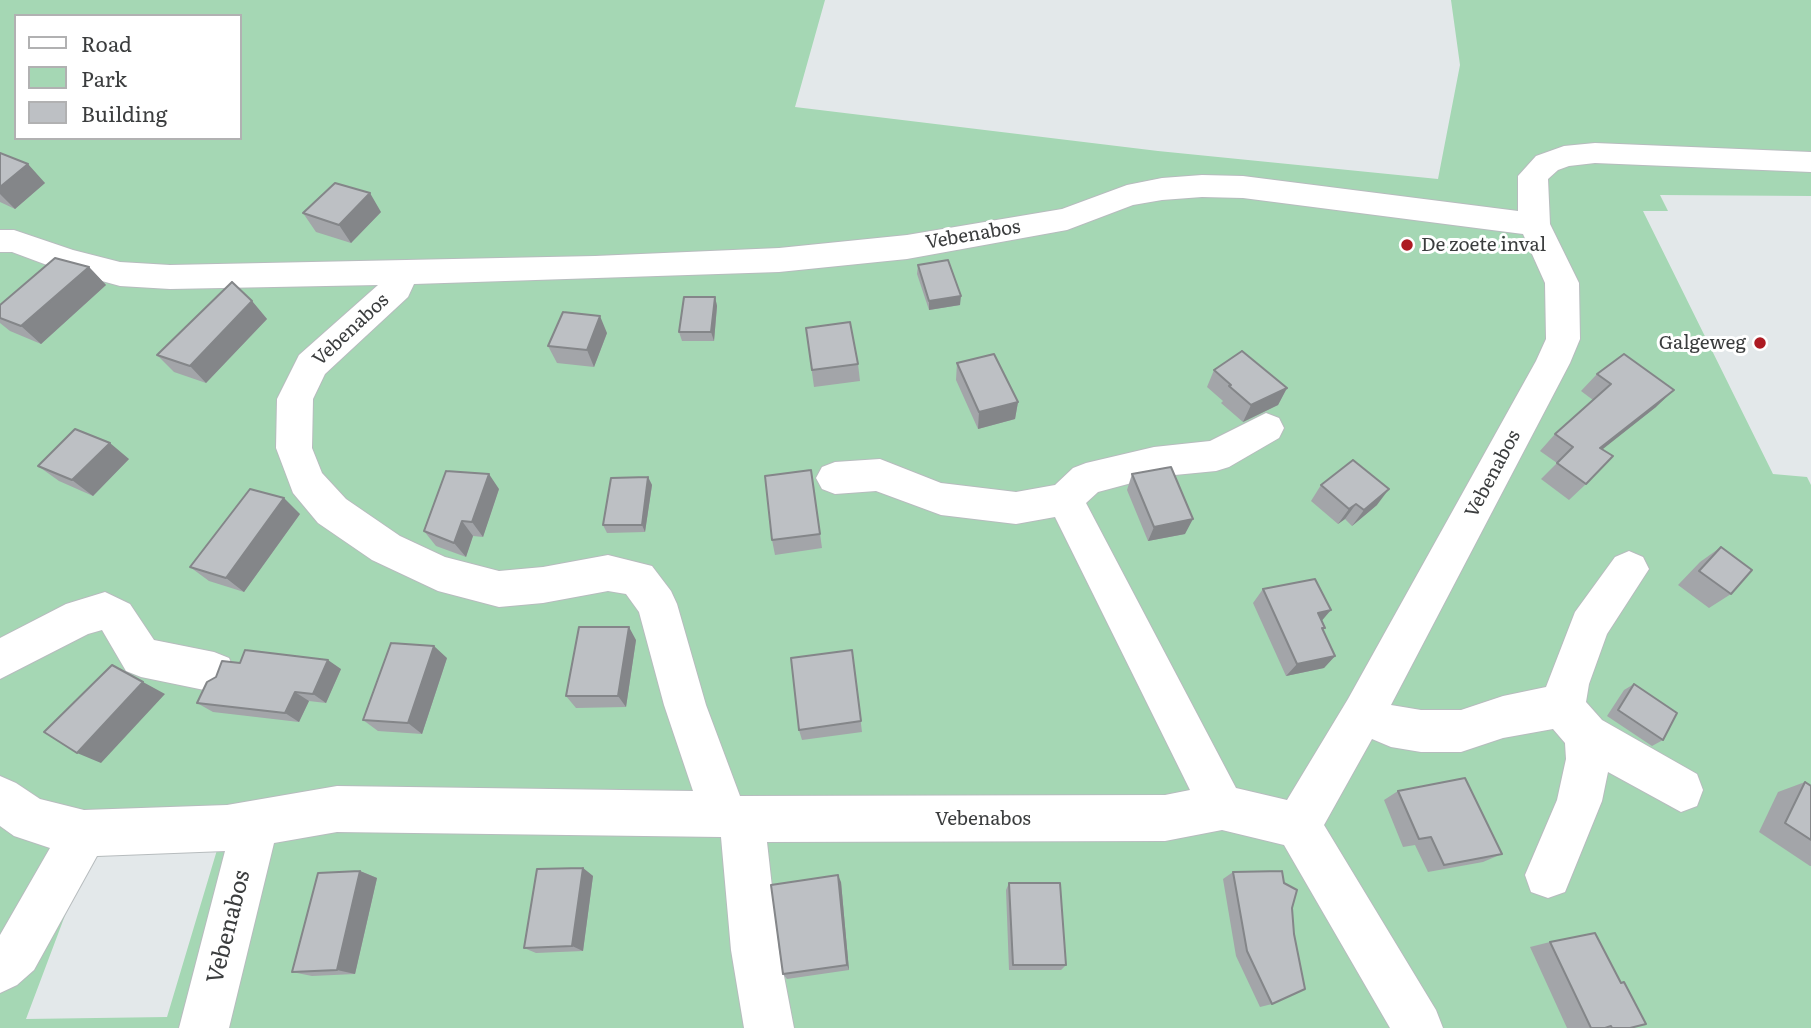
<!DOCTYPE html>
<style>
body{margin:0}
#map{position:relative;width:1811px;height:1028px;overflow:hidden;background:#e3e8ea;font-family:Literata,serif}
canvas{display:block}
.legend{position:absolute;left:14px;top:14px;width:228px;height:126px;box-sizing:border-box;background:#fff;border:2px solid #b1b1b2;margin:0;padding:9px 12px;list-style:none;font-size:21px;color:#3b3d3e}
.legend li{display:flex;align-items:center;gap:14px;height:35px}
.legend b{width:35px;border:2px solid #b1b1b2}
</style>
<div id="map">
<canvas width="1811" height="1028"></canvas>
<ul class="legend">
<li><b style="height:9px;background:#fff"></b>Road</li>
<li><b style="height:19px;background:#a5d7b4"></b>Park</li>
<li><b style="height:19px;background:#bdc0c4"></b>Building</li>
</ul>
</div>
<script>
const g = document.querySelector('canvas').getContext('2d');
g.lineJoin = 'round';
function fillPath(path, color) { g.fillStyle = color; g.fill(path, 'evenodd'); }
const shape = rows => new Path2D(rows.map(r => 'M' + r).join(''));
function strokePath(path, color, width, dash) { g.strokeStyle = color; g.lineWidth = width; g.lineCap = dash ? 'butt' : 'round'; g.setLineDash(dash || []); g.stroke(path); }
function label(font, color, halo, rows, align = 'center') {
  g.font = font + ' Literata,serif'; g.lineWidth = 6; g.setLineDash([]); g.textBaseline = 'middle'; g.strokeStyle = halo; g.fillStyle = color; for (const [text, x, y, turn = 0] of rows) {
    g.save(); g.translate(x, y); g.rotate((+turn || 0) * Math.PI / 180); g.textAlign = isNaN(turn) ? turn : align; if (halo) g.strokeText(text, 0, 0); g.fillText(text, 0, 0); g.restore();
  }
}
const green = shape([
 [0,0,825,0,795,107,1158,151,1438,179,1460,65,1451,0,1811,0,1811,196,1660,195,1668,211,1643,211,1773,474,1807,477,1811,485,1811,1028,0,1028],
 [16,16,240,16,240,138,16,138],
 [217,850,167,1017,26,1019,87,857]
]);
const street = shape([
 [1595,143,1811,152,1811,172,1595,163,1569,166,1558,170,1548,179,1550,224,1579,283,1580,339,1570,363,1391,705,1421,710,1461,710,1503,696,1546,687,1575,612,1615,557,1629,551,1643,557,1649,569,1607,634,1589,684,1586,702,1602,720,1697,774,1703,790,1697,806,1681,812,1608,772,1602,801,1565,892,1548,898,1531,892,1525,875,1557,800,1566,759,1565,743,1553,729,1503,738,1461,752,1421,752,1391,747,1372,739,1324,825,1436,1010,1443,1028,1390,1028,1284,845,1222,830,1165,841,767,842,779,950,794,1028,744,1028,731,950,721,837,337,832,274,843,229,1028,179,1028,225,851,97,856,34,970,17,985,0,993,0,935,50,848,14,836,0,826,0,776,16,783,40,799,84,810,227,805,337,786,693,791,664,705,639,612,626,594,608,591,543,603,499,607,438,591,372,560,318,523,293,493,276,448,277,399,299,355,378,285,170,289,120,286,55,268,12,252,0,252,0,230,14,230,73,250,120,262,170,265,595,256,779,248,907,235,1062,209,1127,185,1162,178,1202,175,1243,176,1518,211,1518,176,1536,156,1564,146,1595,143],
 [1202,197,1243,198,1523,234,1545,283,1546,339,1536,361,1348,699,1287,800,1236,788,1086,503,1098,492,1154,477,1216,471,1229,467,1279,438,1284,428,1279,418,1266,413,1210,441,1154,447,1086,463,1073,468,1055,485,1016,492,941,483,880,459,835,462,822,467,816,478,822,489,835,494,876,491,941,515,1016,524,1055,517,1190,790,1165,795,740,796,706,705,677,604,671,591,652,566,608,555,543,567,499,571,445,557,400,536,346,499,322,473,312,448,313,399,325,374,408,297,414,284,779,272,907,259,1067,230,1133,205,1162,200,1202,197],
 [105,592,130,604,154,640,214,652,229,658,235,672,229,686,214,692,141,677,126,671,102,630,88,634,0,679,0,638,66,604,105,592]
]);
const wall = shape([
 [0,153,45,183,15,209,0,202],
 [381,212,351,243,316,232,303,213],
 [918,265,960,305,929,310,917,274],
 [89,267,106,285,41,344,10,331,0,323,0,305],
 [715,297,717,306,714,341,682,341,679,332],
 [252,301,267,319,206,383,174,372,157,355],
 [806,328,858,364,860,381,814,387],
 [607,333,594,367,557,363,548,346],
 [957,363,1018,402,1015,419,978,429,956,380],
 [1214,370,1287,388,1278,405,1243,422,1221,403,1223,401,1207,387],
 [1597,374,1656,407,1602,449,1586,484,1569,500,1541,479,1557,463,1540,451,1555,434,1593,400,1581,391],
 [129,459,93,496,59,481,38,466],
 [811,470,822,548,775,555,772,540],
 [1132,474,1185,534,1148,541,1127,490],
 [648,477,652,485,645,532,607,533,603,525],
 [1321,485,1377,505,1352,526,1345,519,1338,524,1311,501],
 [499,489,483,537,473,536,466,557,436,546,424,531],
 [300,514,244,592,209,581,190,567],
 [1721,547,1731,594,1709,608,1678,585,1700,562],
 [1263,589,1322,621,1325,628,1323,630,1335,656,1324,668,1286,676,1253,603],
 [636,640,626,707,576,708,566,696],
 [852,650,862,732,802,740,799,730],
 [447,658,422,734,378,731,363,720],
 [341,669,326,703,309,701,299,722,213,712,197,703],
 [1634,684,1663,740,1652,746,1607,716,1624,690],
 [1805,782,1811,786,1811,866,1810,866,1759,832,1778,792],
 [1398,791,1502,854,1483,862,1428,872,1415,845,1403,847,1384,800],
 [583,868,593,876,583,951,536,953,524,948],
 [360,871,377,878,355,974,312,976,292,972],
 [1233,872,1284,883,1292,908,1272,1004,1260,1007,1236,956,1223,879],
 [841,882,849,970,787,979,783,974],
 [1009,883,1066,965,1061,970,1009,970,1006,890],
 [1550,942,1630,1028,1567,1028,1530,947]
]);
const shadedWall = shape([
 [28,164,45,183,15,209,0,194,0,187],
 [370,193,381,212,351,243,339,225],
 [89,267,106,285,41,344,21,326],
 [961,296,960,305,929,310,929,301],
 [715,297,717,306,714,341,711,332],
 [252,301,267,319,206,383,190,366],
 [600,316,607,333,594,367,587,350],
 [1287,388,1278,405,1243,422,1251,405],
 [1674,390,1656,407,1584,464,1600,448],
 [1018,402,1015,419,978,429,979,412],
 [110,443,129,459,93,496,72,480],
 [489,474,499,489,483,537,472,522],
 [648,477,652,485,645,532,642,525],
 [1389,489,1377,505,1352,526,1364,510],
 [284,498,300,514,244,592,226,578],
 [1356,504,1345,519,1338,524,1349,509],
 [1193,519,1185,534,1148,541,1154,527],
 [462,521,473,536,466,557,454,543],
 [1331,610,1319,624,1318,613],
 [629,627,636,640,626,707,618,696],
 [434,646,447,658,422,734,408,723],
 [1335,656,1324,668,1286,676,1297,664],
 [328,660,341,669,326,703,313,694],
 [143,682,165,694,101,763,77,753],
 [295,692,309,701,299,722,285,713],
 [583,868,593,876,583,951,572,946],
 [360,871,377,878,355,974,337,970],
 [838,875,841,882,849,970,847,965]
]);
const building = shape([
 [0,153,28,164,0,187,0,153],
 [335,183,370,193,339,225,303,213,335,183],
 [55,258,89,267,21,326,0,318,0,305,55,258],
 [948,260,961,296,929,301,918,265,948,260],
 [232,282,252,301,190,366,157,355,232,282],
 [684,297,715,297,711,332,679,332,684,297],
 [563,312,600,316,587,350,548,346,563,312],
 [850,322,858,364,812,370,806,328,850,322],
 [1242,351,1287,388,1251,405,1229,386,1231,385,1214,370,1242,351],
 [994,354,1018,402,979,412,957,363,994,354],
 [1624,354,1674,390,1600,448,1613,456,1586,484,1557,463,1573,447,1555,434,1611,384,1597,374,1624,354],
 [75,429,110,443,72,480,38,466,75,429],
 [1353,460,1389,489,1364,510,1356,504,1349,509,1321,485,1353,460],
 [1171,467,1193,519,1154,527,1132,474,1171,467],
 [811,470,820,534,772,540,765,476,811,470],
 [446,471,489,474,472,522,462,521,454,543,424,531,446,471],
 [648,477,642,525,603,525,611,478,648,477],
 [250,489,284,498,226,578,190,567,250,489],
 [1721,547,1752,570,1731,594,1699,571,1721,547],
 [1315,579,1331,610,1318,613,1325,628,1322,628,1335,656,1297,664,1263,589,1315,579],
 [579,627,629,627,618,696,566,696,579,627],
 [391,643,434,646,408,723,363,720,391,643],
 [245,650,328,660,313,694,295,692,285,713,197,703,207,682,216,677,222,661,240,663,245,650],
 [852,650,861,721,799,730,791,658,852,650],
 [112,665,143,682,77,753,44,732,112,665],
 [1634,684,1677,713,1663,740,1618,710,1634,684],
 [1465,778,1502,854,1444,865,1431,837,1419,839,1398,791,1465,778],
 [1805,782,1811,786,1811,840,1785,823,1805,782],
 [583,868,572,946,524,948,537,869,583,868],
 [360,871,337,970,292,972,318,873,360,871],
 [1282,871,1284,883,1297,890,1292,908,1294,934,1305,989,1272,1004,1247,951,1233,872,1282,871],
 [838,875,847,965,783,974,771,885,838,875],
 [1009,883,1060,883,1066,965,1013,965,1009,883],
 [1595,933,1621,983,1624,982,1646,1024,1630,1028,1612,1028,1611,1026,1605,1028,1591,1028,1550,942,1595,933]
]);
const markers = [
 [1407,245,7,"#ad1a22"],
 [1760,343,7,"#ad1a22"]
];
const streetNames = [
 ["Vebenabos",973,235,-10],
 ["Vebenabos",351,330,-43],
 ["Vebenabos",1493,474,-62],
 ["Vebenabos",983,819]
];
const poiNames = [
 ["De zoete inval",1421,245],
 ["Galgeweg",1746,343,"right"]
];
const nearStreetnames = [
 ["Vebenabos",229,927,-76]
];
fillPath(green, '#a5d7b4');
strokePath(street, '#b7bcbe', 2);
fillPath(street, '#fff');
fillPath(wall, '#a3a5a9');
fillPath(shadedWall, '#848689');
fillPath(building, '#bdc0c4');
strokePath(building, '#848689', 2);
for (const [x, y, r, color] of markers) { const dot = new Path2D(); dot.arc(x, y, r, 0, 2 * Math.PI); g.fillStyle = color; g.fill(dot); strokePath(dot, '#fff', 2.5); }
label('19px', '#3b3d3e', '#fff', streetNames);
label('19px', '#3b3d3e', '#fff', poiNames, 'left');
label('23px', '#3b3d3e', '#fff', nearStreetnames);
</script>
